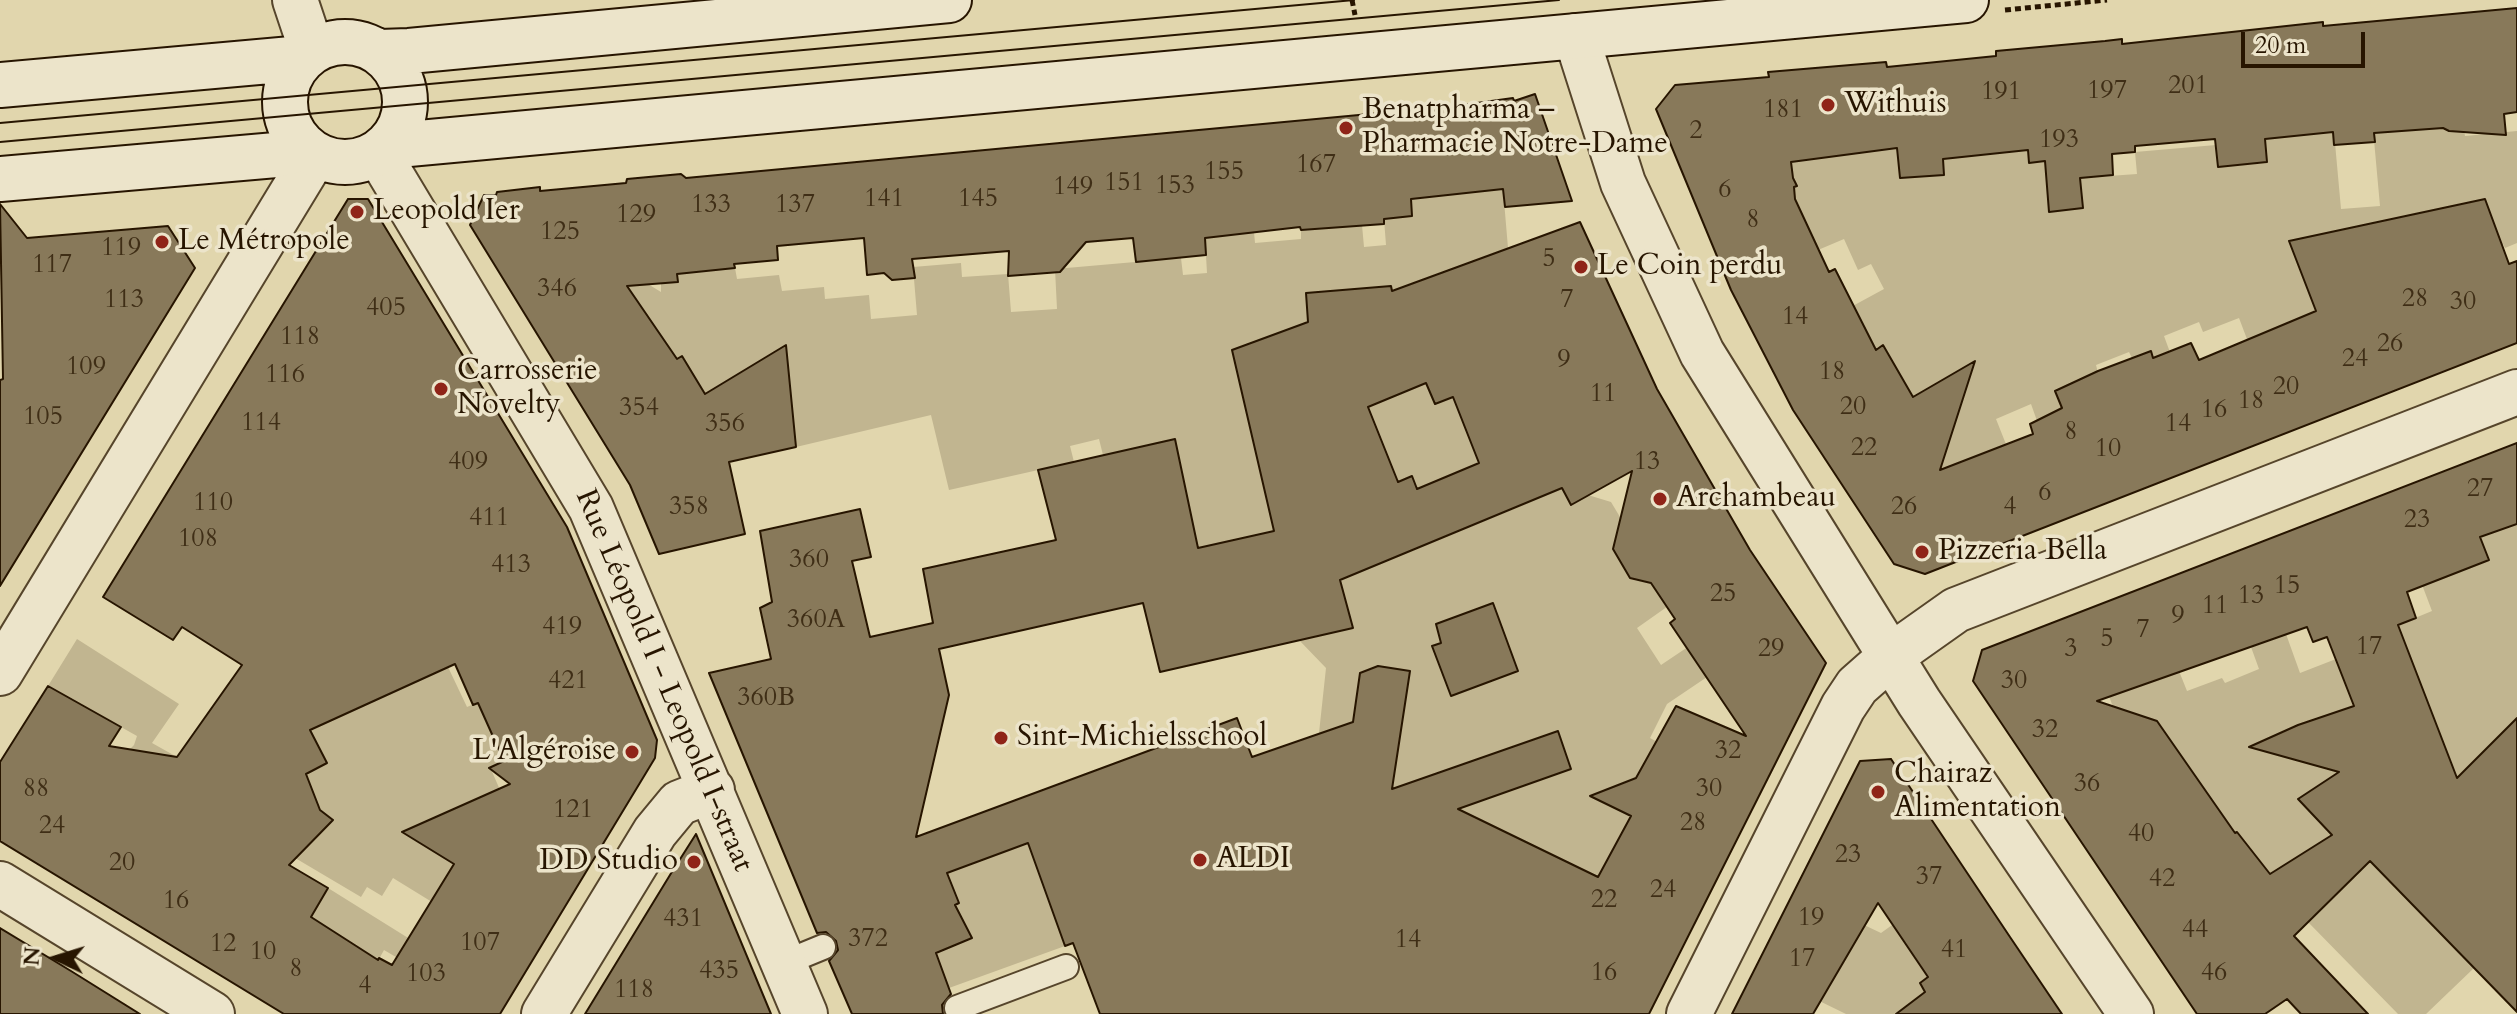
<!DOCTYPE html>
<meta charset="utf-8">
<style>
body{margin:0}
#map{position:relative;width:2517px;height:1014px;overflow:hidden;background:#e1d6ad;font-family:Cardo,serif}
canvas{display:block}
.north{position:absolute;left:16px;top:918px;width:80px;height:80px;-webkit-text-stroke:6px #ece4ca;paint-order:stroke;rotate:274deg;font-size:22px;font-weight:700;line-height:32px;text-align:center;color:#271500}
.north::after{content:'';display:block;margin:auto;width:28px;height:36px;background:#271500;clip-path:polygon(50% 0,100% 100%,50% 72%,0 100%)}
.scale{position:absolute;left:2241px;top:32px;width:124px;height:36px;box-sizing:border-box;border:4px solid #271500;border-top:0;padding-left:10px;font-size:24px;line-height:28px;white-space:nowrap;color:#271500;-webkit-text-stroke:6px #ece4ca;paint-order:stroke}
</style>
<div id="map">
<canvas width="2517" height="1014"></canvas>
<div class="north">N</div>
<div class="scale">20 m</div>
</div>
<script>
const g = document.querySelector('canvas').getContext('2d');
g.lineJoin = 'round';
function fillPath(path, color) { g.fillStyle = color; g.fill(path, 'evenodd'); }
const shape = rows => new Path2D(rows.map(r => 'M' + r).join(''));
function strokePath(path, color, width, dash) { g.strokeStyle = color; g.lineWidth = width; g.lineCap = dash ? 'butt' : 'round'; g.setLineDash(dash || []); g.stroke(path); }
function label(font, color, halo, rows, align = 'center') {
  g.font = font + ' Cardo,serif'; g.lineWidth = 7; g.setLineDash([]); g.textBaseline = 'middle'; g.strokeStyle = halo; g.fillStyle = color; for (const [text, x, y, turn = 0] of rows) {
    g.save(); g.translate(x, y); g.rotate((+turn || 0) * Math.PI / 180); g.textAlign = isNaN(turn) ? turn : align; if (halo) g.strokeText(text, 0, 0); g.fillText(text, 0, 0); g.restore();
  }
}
const green = shape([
 [2372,118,2442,128,2450,131,2463,125,2465,136,2517,131,2517,243,2505,248,2503,244,2469,257,2449,207,2363,225,2319,318,2263,333,2249,339,2252,346,2250,347,2239,318,2203,332,2199,322,2164,336,2178,374,2164,384,2151,351,2132,358,2129,352,2096,365,2098,373,2055,391,2062,408,2054,413,2051,460,2031,404,1996,419,2017,472,1939,474,1945,452,1908,446,1883,346,1876,350,1867,332,1849,308,1884,289,1871,264,1858,270,1844,239,1818,250,1790,185,1791,162,1808,160,1806,145,1897,148,1901,178,1944,175,1941,148,2027,127,2029,162,2045,161,2049,211,2082,208,2078,157,2095,177,2137,174,2135,152,2216,145,2218,167,2267,163,2265,139,2333,121,2341,209,2380,206],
 [1503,189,1508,248,1350,306,1349,289,1306,293,1308,322,1232,350,1274,531,1197,548,1174,439,1103,455,1099,439,1070,446,1074,462,949,490,931,415,796,447,786,345,691,403,673,362,621,336,649,318,640,305,636,307,616,275,638,278,661,292,661,283,677,274,735,268,737,279,779,275,782,291,824,287,825,299,869,295,871,319,917,315,913,267,961,263,962,277,1008,274,1011,312,1057,309,1055,269,1181,258,1183,275,1207,273,1205,238,1254,232,1255,243,1301,239,1301,230,1362,225,1364,247,1386,245,1384,219,1412,216,1411,199],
 [1426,383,1453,397,1552,471,1571,504,1588,495,1611,502,1626,527,1617,533,1613,549,1630,578,1644,582,1654,575,1671,604,1637,628,1661,665,1725,622,1710,675,1667,704,1650,738,1672,750,1617,887,1477,818,1456,847,1373,877,1319,733,1326,668,1299,640,1309,593,1530,502,1508,450,1417,489,1398,482,1368,407],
 [2517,524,2517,719,2487,749,2517,823,2465,769,2457,777,2398,625,2432,611,2413,561,2431,582,2489,560,2476,526],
 [2286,634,2300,673,2336,659,2375,758,2339,772,2332,835,2270,874,2320,910,2370,861,2474,968,2426,1014,2398,1014,2308,922,2293,935,2204,790,2113,707,2103,680,2175,661,2187,691,2222,678,2225,683,2259,669,2251,647],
 [77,639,179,704,152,743,177,757,129,750,134,745,137,736,48,686],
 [448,667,467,707,493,696,539,742,490,767,500,790,403,832,460,867,432,902,393,878,382,896,367,887,361,897,285,852,305,820,321,833,333,820,321,813,290,739],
 [1028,843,1065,946,949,988,936,953,971,939,963,920,887,895],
 [328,888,413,941,401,960,384,950,374,968,365,952,351,943,347,949,307,923],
 [1843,915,1881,933,1906,915,1914,956,1928,977,1920,983,1925,992,1900,1011,1901,1014,1846,1014,1805,994,1842,964,1846,958]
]);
const building = shape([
 [2517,8,2517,112,2504,114,2506,135,2449,131,2443,128,2374,133,2375,142,2334,145,2333,132,2265,139,2267,162,2218,167,2215,139,2135,146,2135,152,2112,154,2113,175,2080,178,2083,208,2049,212,2045,161,2029,163,2028,150,1943,159,1944,175,1900,178,1897,148,1791,162,1793,178,1797,186,1794,187,1795,199,1829,272,1835,269,1876,350,1883,345,1913,397,1975,361,1940,470,2033,434,2030,424,2062,408,2055,391,2098,371,2151,351,2153,358,2191,343,2199,360,2316,311,2289,241,2485,199,2509,264,2517,261,2517,343,1925,574,1894,564,1793,410,1731,290,1656,109,1675,85,1769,77,1768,72,1886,62,1887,67,1996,56,1996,51,2105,41,2122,39,2122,44,2323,22,2323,26,2517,8],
 [1535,94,1572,201,1505,207,1503,189,1411,199,1412,216,1384,219,1384,224,1301,230,1300,227,1205,238,1206,255,1136,262,1133,238,1086,242,1060,272,1008,276,1009,251,912,259,915,278,892,280,884,273,867,275,864,238,777,246,778,260,734,264,735,268,677,274,678,282,627,286,677,359,682,356,705,394,786,345,796,447,729,462,745,534,659,554,630,485,470,225,484,195,496,195,497,192,540,187,540,191,626,183,627,179,681,174,686,178,1455,106,1513,98,1514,101,1535,94],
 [348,199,368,199,567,527,657,740,655,758,500,1014,284,1014,0,841,0,762,48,686,121,727,109,746,177,757,242,665,182,627,173,640,103,597,348,199],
 [455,664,473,705,478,703,504,761,489,768,510,784,402,832,454,864,392,965,379,958,378,960,311,917,328,888,289,865,333,820,320,810,306,774,327,763,310,730,455,664],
 [0,204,27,238,168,226,195,268,0,586,0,380,3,379,0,204],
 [1580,222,1657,389,1750,550,1826,663,1649,1014,1100,1014,1073,943,1065,946,1028,843,947,873,959,903,955,905,972,938,936,953,951,994,942,1005,943,1014,852,1014,829,961,838,950,836,941,826,932,817,933,709,673,771,659,760,608,772,602,760,531,860,509,871,557,852,561,870,637,933,623,923,569,1056,540,1038,470,1175,439,1198,548,1274,531,1232,350,1308,322,1306,293,1391,286,1392,291,1580,222],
 [1426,383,1435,404,1453,397,1479,463,1417,489,1412,476,1398,482,1368,407,1426,383],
 [1632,471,1613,549,1630,578,1651,583,1675,619,1670,623,1746,736,1676,706,1636,778,1590,796,1631,816,1598,877,1458,809,1571,769,1558,731,1392,789,1410,671,1378,666,1360,673,1353,722,1252,757,1237,718,916,837,949,695,939,649,1143,603,1160,672,1353,628,1340,580,1562,488,1571,505,1632,471],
 [2517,443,2517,524,2480,537,2489,560,2407,592,2416,618,2398,625,2457,778,2517,718,2517,1012,2370,861,2294,936,2368,1014,2301,1014,2287,999,2265,1014,2197,1014,1973,681,1982,650,2517,443],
 [2307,627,2313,642,2327,637,2354,706,2298,725,2249,747,2339,772,2298,799,2332,835,2270,874,2237,832,2235,833,2157,721,2097,701,2307,627],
 [1493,603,1518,671,1451,696,1432,646,1441,643,1436,624,1493,603],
 [1891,759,2010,937,2062,1014,1896,1014,1925,992,1920,983,1928,977,1878,903,1813,1014,1732,1014,1860,761,1891,759],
 [696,834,771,1014,585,1014,670,875,696,834],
 [0,928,71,971,140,1014,0,1014,0,928]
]);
const path = shape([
 [1352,0,1355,15],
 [2005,10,2107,0]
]);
const lane = shape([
 [784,963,823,947],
 [957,1008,1066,967]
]);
const street = shape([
 [295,0,312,51],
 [1576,36,1623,183,1702,353,1919,702,2131,1014],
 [378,153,591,508,805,1014],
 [0,673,315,155],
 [0,884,212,1014],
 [544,1014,655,832,679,803,712,790],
 [1689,1014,1843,707,1857,686,1891,656,1956,610,2517,392]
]);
const secondary = shape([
 '285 102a60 60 0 1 1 120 0a60 60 0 1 1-120 0Z',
 [380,52,409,51,949,0],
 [0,85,303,58],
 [387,146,1966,0],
 [0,179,276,155,305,148]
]);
const tram = shape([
 [0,123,1354,0],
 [0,142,1559,0]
]);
const markers = [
 [1828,105,8,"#8f2418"],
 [1346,128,8,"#8f2418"],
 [357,212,8,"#8f2418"],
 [162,242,8,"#8f2418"],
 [1581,267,8,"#8f2418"],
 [441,389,8,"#8f2418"],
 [1660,499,8,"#8f2418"],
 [1922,552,8,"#8f2418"],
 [1001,738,8,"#8f2418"],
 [632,752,8,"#8f2418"],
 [1878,792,8,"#8f2418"],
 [1200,860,8,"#8f2418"],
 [694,862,8,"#8f2418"]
];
const numberNames = [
 ["201",2188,87],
 ["197",2107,92],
 ["191",2001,93],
 ["181",1783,111],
 ["2",1696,132],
 ["193",2059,141],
 ["167",1316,166],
 ["155",1224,173],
 ["151",1124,184],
 ["153",1175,187],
 ["149",1073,188],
 ["6",1725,191],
 ["141",884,200],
 ["145",978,200],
 ["133",711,206],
 ["137",795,206],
 ["129",636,216],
 ["8",1753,221],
 ["125",560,233],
 ["119",121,249],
 ["5",1549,260],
 ["117",52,266],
 ["346",557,290],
 ["28",2415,300],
 ["113",124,301],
 ["7",1567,301],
 ["30",2463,303],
 ["405",386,309],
 ["14",1795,318],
 ["118",300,338],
 ["26",2390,345],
 ["24",2355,360],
 ["9",1564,361],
 ["109",86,368],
 ["18",1832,373],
 ["116",285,376],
 ["20",2286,388],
 ["11",1603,395],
 ["18",2251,402],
 ["20",1853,408],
 ["354",639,409],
 ["16",2214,411],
 ["105",43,418],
 ["114",261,424],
 ["356",725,425],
 ["14",2178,425],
 ["8",2071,433],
 ["22",1864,449],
 ["10",2108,450],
 ["409",468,463],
 ["13",1647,463],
 ["27",2480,490],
 ["6",2045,494],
 ["110",213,504],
 ["358",689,508],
 ["26",1904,508],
 ["4",2010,508],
 ["411",489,519],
 ["23",2417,521],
 ["108",198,540],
 ["360",809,561],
 ["413",511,566],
 ["15",2287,587],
 ["25",1723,595],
 ["13",2251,597],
 ["11",2215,607],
 ["9",2178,617],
 ["360A",816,621],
 ["419",562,628],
 ["7",2143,631],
 ["5",2107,640],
 ["17",2369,648],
 ["29",1771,650],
 ["3",2071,650],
 ["421",568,682],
 ["30",2014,682],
 ["360B",766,699],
 ["32",2045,731],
 ["32",1728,752],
 ["36",2087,785],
 ["88",36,790],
 ["30",1709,790],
 ["121",573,811],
 ["28",1693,824],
 ["24",52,827],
 ["40",2141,835],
 ["23",1848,856],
 ["20",122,864],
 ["37",1929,878],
 ["42",2162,880],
 ["24",1663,891],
 ["22",1604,901],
 ["16",176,902],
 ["19",1811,919],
 ["431",683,920],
 ["44",2195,931],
 ["372",868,940],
 ["14",1408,941],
 ["107",480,944],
 ["12",223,945],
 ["41",1954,951],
 ["10",263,953],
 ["17",1802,960],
 ["8",296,970],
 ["435",719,972],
 ["16",1604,974],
 ["46",2214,974],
 ["103",426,975],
 ["4",365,987],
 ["118",634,991]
];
const poiNames = [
 ["Withuis",1844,105],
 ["Benatpharma –",1362,111],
 ["Pharmacie Notre-Dame",1362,145],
 ["Leopold Ier",373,212],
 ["Le Métropole",178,242],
 ["Le Coin perdu",1597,267],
 ["Carrosserie",457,372],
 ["Novelty",457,406],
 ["Archambeau",1676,499],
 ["Pizzeria Bella",1938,552],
 ["Sint-Michielsschool",1017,738],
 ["L'Algéroise",616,752,"right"],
 ["Chairaz",1894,775],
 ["Alimentation",1894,809],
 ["ALDI",1216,860],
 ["DD Studio",678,862,"right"]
];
const streetNames = [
 ["Rue Léopold I - Leopold I-straat",663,681,67]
];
fillPath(green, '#c1b590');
fillPath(building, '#88795a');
strokePath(building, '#271500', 2);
strokePath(lane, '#56452b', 28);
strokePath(street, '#56452b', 48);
strokePath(secondary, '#271500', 48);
strokePath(path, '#271500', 5, [6, 4]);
strokePath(lane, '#ece4ca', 24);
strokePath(street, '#ece4ca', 44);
strokePath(secondary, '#ece4ca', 44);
strokePath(tram, '#271500', 2);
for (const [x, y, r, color] of markers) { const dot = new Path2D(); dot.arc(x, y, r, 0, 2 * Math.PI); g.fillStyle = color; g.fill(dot); strokePath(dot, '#ece4ca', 3); }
label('26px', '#3f2e16', null, numberNames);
label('30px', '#271500', '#ece4ca', poiNames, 'left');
label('30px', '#271500', '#ece4ca', streetNames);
</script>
